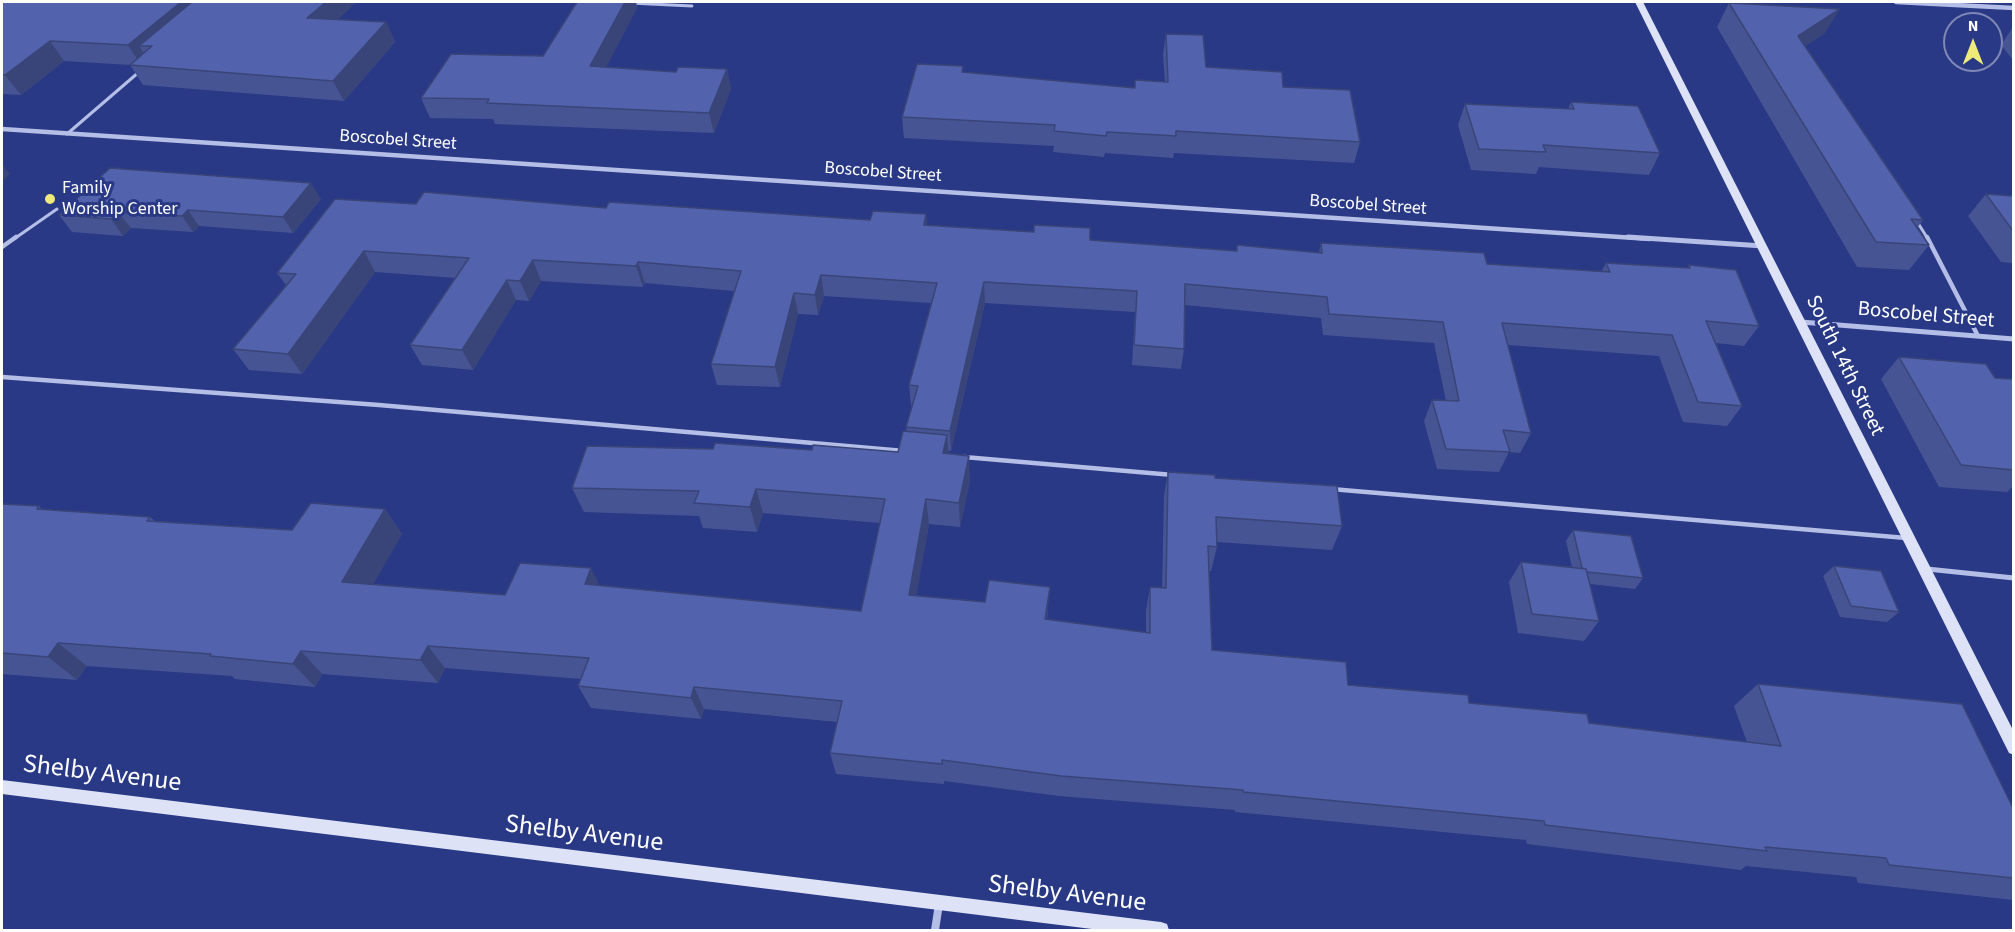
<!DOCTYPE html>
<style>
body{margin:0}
#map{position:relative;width:2015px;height:932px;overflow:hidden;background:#293985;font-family:"Source Sans 3",sans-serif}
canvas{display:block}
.frame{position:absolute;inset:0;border:3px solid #fff;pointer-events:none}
.north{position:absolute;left:1943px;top:12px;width:60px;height:60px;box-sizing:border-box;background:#293985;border:2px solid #7f88b6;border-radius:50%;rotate:0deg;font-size:16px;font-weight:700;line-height:24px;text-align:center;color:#fff}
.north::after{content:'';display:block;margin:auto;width:21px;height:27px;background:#eeeb7b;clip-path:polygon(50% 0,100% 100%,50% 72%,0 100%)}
</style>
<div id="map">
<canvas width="2015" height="932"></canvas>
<div class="frame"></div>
<div class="north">N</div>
</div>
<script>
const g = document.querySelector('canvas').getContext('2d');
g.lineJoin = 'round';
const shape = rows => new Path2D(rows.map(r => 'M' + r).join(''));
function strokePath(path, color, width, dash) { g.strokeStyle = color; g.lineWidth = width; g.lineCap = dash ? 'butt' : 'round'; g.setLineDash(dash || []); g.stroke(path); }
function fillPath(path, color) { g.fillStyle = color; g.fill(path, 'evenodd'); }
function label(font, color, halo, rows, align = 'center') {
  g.font = font + ' "Source Sans 3",sans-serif'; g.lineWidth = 6; g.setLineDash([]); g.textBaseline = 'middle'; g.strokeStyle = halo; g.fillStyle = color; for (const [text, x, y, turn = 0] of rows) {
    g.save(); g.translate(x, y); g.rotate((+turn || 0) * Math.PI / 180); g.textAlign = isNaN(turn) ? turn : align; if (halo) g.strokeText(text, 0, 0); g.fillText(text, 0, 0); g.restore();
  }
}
const laneFar2 = shape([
 [630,3,692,6],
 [67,134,139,72],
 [1916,220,1928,239],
 [14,239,57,209]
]);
const laneFar1 = shape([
 [1927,237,1978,336],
 [2,247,16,237],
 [2,377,379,405,904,451],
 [964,457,1173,475],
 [1331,489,1906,538]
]);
const lane = shape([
 [1927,569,2014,578]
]);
const streetFar2 = shape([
 [1896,2,2014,8],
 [2,129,1650,239]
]);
const streetFar1 = shape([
 [1628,237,1763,246],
 [1801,322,2014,339]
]);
const street = shape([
 [935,930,939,904]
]);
const secondary = shape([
 [1635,2,1643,2,2014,732,2014,755,2009,753,1635,2],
 [2,780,1161,922,1167,924,1169,930,1100,930,2,794,2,780]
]);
const wall = shape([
 [3,2,356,2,337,20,386,22,395,42,344,101,143,85,130,65,131,65,64,61,21,95,2,94,2,3],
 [577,2,636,2,637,8,606,67,676,72,727,69,731,89,714,133,495,124,493,119,430,118,421,98,543,56],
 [1729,3,1825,33,1805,46,1923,220,1917,228,1929,245,1909,270,1857,267,1717,27],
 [2013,27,2013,60,2001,45],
 [1166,34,1206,67,1283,87,1360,142,1354,163,1174,153,1173,158,1105,153,1104,157,1053,152,1054,146,904,138,902,117,963,66,963,72,1135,88,1165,82,1163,54],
 [1571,102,1660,153,1649,175,1539,167,1536,174,1471,170,1458,125,1465,104,1568,109],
 [1986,194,2013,196,2013,263,2001,262,1968,216],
 [321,199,293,233,199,226,193,232,131,228,123,236,72,232,59,215],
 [416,204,606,208,870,220,926,214,927,225,1090,240,1236,251,1237,245,1319,253,1321,243,1487,264,1601,272,1606,263,1688,268,1689,265,1759,326,1744,346,1716,343,1742,406,1727,426,1683,422,1659,356,1508,345,1531,433,1520,453,1509,452,1499,472,1437,469,1424,421,1432,400,1446,401,1434,343,1323,335,1321,318,1185,305,1184,349,1181,369,1132,365,1135,312,985,303,951,451,948,451,948,454,970,481,960,527,929,524,916,596,1048,611,1047,619,1146,633,1146,611,1150,587,1162,588,1164,496,1168,472,1215,478,1342,526,1332,550,1217,542,1217,547,1211,571,1209,571,1212,650,1348,685,1469,703,1589,723,1747,742,1734,706,1758,684,2013,808,2013,900,1858,883,1856,877,1746,866,1741,870,1527,844,1526,840,1235,812,1235,810,1059,796,944,781,944,784,836,774,830,753,837,722,704,709,701,719,591,708,578,686,581,679,445,668,438,683,322,674,315,687,235,679,232,676,87,666,77,680,2,674,2,504,39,506,42,509,150,517,155,521,292,530,385,509,402,534,373,584,505,595,600,585,861,611,880,523,763,513,757,532,703,528,699,516,584,512,572,488,713,449,812,450,898,452,907,432,906,427,912,405,911,405,909,385,931,303,824,296,818,315,798,314,780,387,717,385,711,364,734,291,645,283,643,287,541,281,529,301,516,300,473,370,422,365,410,345,456,278,375,272,302,374,249,370,233,349,286,285,277,273],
 [1899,357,1995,378,2013,379,2013,486,2007,492,1939,487,1881,379],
 [1573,530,1643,578,1635,589,1590,584,1599,621,1584,641,1518,633,1509,582,1521,562,1572,567,1566,541],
 [1834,566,1899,612,1887,622,1840,617,1823,576]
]);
const shadedWall = shape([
 [181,2,216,2,152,46,139,46,148,59,141,65,128,45],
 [326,2,356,2,318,38,307,18],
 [625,2,636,2,637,8,596,86,590,66],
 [1840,9,1825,33,1784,60,1798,36],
 [386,22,395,42,344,101,333,81],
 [50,41,64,61,21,95,5,75],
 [727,69,731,89,714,133,709,113],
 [2,164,10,174,2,181],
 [311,183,321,199,293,233,283,217],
 [188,210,199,226,193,232,182,216],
 [118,212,131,228,123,236,111,219],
 [926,214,928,235,924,225],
 [364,251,375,272,302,374,288,354],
 [533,260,541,281,529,301,520,281],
 [638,262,645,283,643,287,636,266],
 [821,275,824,296,818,315,815,295],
 [507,280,516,300,473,370,462,350],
 [984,282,985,303,951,451,950,431],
 [794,293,798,314,780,387,775,367],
 [947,435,949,460,943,453],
 [969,456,970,481,960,527,959,503],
 [756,489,763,513,757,532,750,507],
 [926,499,929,524,912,619,909,595],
 [385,509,402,534,361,606,342,582],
 [591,568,603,592,585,584],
 [1050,587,1048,611,1043,642,1045,619],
 [58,643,87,666,77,680,48,657],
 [428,646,445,668,438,683,420,660],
 [301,651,322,674,315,687,293,664],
 [694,687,704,709,701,719,691,698]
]);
const building = shape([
 [3,2,181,2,128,45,50,41,5,75,2,75,2,3,3,2],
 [192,2,326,2,307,18,386,22,333,81,130,65,152,46,139,46,192,2],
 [577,2,625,2,590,66,676,72,678,67,727,69,709,113,487,103,489,99,421,98,451,54,543,56,577,2],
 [1729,3,1840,9,1798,36,1923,220,1911,219,1929,245,1876,242,1729,3],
 [1166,34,1203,35,1206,67,1282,72,1283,87,1350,90,1360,142,1176,131,1176,136,1107,132,1106,136,1054,131,1055,125,902,117,917,64,963,66,962,72,1135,88,1135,80,1168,82,1166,34],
 [1571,102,1638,106,1660,153,1543,145,1546,152,1479,149,1465,104,1574,109,1571,102],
 [110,168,311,183,283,217,188,210,182,216,118,212,111,219,59,215,110,168],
 [424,192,606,208,609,202,870,220,873,211,926,214,924,225,1034,232,1034,225,1090,228,1090,240,1237,251,1237,245,1322,253,1321,243,1484,253,1487,264,1610,272,1606,263,1690,268,1689,265,1736,270,1759,326,1706,321,1742,406,1698,402,1672,335,1502,323,1531,433,1503,430,1510,452,1446,449,1432,400,1459,401,1443,322,1329,314,1327,297,1185,284,1184,349,1134,345,1137,291,984,282,950,431,906,427,918,386,909,385,937,283,821,275,815,295,794,293,775,367,711,364,741,271,638,262,636,266,533,260,520,281,507,280,462,350,410,345,469,258,364,251,288,354,233,349,296,274,277,273,335,199,416,204,424,192],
 [1986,194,2013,196,2013,231,1986,194],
 [1899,357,1986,364,1995,378,2013,379,2013,470,1961,465,1899,357],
 [903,431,947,435,943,453,969,456,959,503,926,499,909,595,985,602,989,580,1050,587,1045,619,1150,633,1150,587,1166,588,1168,472,1215,475,1215,478,1337,486,1342,526,1216,517,1217,547,1208,546,1212,650,1346,662,1348,685,1468,695,1469,703,1587,714,1589,723,1781,746,1758,684,1962,704,2013,808,2013,878,1889,865,1886,858,1765,847,1767,851,1545,825,1544,821,1243,792,1243,790,1061,776,942,760,942,764,830,753,842,701,694,687,691,698,578,686,589,658,428,646,420,660,301,651,293,664,210,656,211,654,58,643,48,657,2,653,2,504,39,506,37,509,150,517,147,521,292,530,311,503,385,509,342,582,505,595,520,563,591,568,585,584,861,611,885,499,756,489,750,507,694,503,699,491,572,488,587,446,713,449,715,443,812,450,813,445,898,452,903,431],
 [1573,530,1631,536,1643,578,1587,572,1586,569,1582,568,1573,530],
 [1521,562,1586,569,1599,621,1532,614,1521,562],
 [1834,566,1881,571,1899,612,1851,606,1834,566]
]);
const markers = [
 [50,199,6,"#eeeb7b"]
];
const farStreetnames = [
 ["Boscobel Street",398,141,4],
 ["Boscobel Street",883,173,4],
 ["Boscobel Street",1368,206,4]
];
const farPoinames = [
 ["Family",62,189],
 ["Worship Center",62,210]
];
const streetNames = [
 ["Boscobel Street",1926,316,5],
 ["South 14th Street",1844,366,64]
];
const nearStreetnames = [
 ["Shelby Avenue",102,775,7],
 ["Shelby Avenue",584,835,7],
 ["Shelby Avenue",1067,895,7]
];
strokePath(laneFar2, '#b4bee7', 3);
strokePath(laneFar1, '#b4bee7', 4.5);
strokePath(lane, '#b4bee7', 5);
strokePath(streetFar2, '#b4bee7', 4.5);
strokePath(streetFar1, '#b4bee7', 5);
strokePath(street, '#b4bee7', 8);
fillPath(secondary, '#dde2f7');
fillPath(wall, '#475494');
fillPath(shadedWall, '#394578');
fillPath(building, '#5262ac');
strokePath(building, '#394578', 1.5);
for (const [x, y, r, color] of markers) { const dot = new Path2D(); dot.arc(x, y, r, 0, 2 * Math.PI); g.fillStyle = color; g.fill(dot); strokePath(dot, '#293985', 2); }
label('18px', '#fff', '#293985', farStreetnames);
label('18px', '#fff', '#293985', farPoinames, 'left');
label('21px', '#fff', '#293985', streetNames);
label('26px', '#fff', '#293985', nearStreetnames);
</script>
